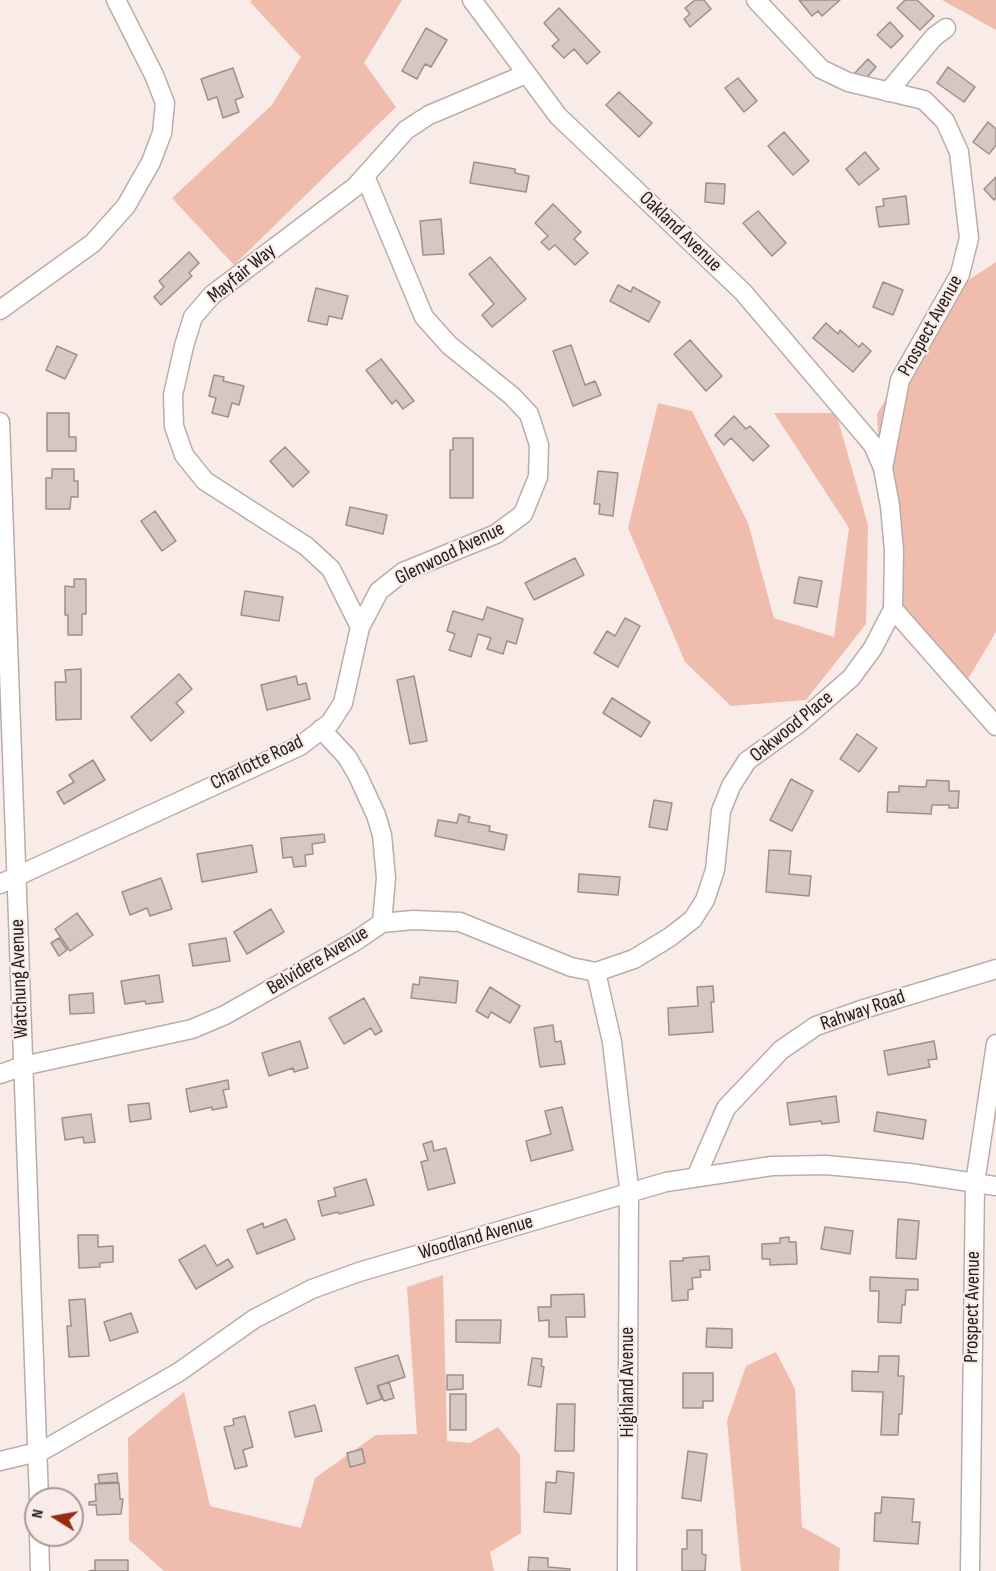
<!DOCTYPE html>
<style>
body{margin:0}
#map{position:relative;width:996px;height:1571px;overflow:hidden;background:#f9ebe8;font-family:"Sofia Sans Condensed",sans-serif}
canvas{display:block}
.north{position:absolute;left:24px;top:1487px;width:60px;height:60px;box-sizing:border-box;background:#f9ebe8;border:2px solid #a49a97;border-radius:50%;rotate:281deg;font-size:16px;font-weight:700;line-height:24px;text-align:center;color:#24201e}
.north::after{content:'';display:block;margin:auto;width:21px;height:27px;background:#952d12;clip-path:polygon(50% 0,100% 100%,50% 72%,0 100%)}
</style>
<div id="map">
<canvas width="996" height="1571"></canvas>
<div class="north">N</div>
</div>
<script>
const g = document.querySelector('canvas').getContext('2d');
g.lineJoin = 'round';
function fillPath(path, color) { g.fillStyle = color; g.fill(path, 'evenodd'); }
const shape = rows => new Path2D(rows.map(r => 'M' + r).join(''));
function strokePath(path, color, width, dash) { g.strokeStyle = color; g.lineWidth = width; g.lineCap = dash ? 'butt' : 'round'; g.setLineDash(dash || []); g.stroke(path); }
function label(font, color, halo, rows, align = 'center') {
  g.font = font + ' "Sofia Sans Condensed",sans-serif'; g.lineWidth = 4.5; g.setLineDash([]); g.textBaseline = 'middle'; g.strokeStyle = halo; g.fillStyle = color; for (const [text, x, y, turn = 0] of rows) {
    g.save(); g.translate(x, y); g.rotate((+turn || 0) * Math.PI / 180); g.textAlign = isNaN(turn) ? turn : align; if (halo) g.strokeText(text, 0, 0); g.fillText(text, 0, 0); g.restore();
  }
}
const green = shape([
 [252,0,402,0,364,63,396,107,234,265,172,198,272,105,301,57,250,2],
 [942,0,996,0,996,30],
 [996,262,996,632,962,689,888,620,877,414,949,293],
 [658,403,692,411,748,523,774,618,834,637,849,528,774,413,836,413,868,525,866,624,806,700,731,706,685,662,628,528],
 [443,1275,447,1441,470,1443,498,1427,520,1455,521,1533,490,1552,494,1571,164,1571,129,1540,128,1438,184,1392,210,1506,301,1528,315,1478,376,1435,417,1434,407,1287],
 [776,1352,795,1389,802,1527,840,1548,839,1571,741,1571,727,1421,746,1366]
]);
const building = shape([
 [695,0,704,0,711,9,690,27,684,19,690,14,685,8,695,0],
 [799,0,840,0,822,16,818,11,812,16,799,0],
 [905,0,917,0,934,16,920,30,897,8,905,0],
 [559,8,600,52,587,64,574,49,564,58,552,46,559,40,544,23,559,8],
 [890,22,903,36,891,48,877,35,890,22],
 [426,28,447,40,431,67,425,64,417,79,402,71,426,28],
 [868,59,876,67,861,84,852,76,868,59],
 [948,67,975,87,964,102,937,83,948,67],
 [233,68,243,97,235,100,239,112,223,118,217,97,208,100,201,79,233,68],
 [738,78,757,101,744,112,725,88,738,78],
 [619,92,652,123,639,137,606,105,619,92],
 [988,122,996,129,996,145,989,154,973,142,988,122],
 [784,132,809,161,793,175,768,146,784,132],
 [865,152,879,169,859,185,846,169,865,152],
 [474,162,515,169,515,173,529,176,526,192,470,183,474,162],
 [996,177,996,198,994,200,984,189,996,177],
 [706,183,725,184,724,204,705,202,706,183],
 [906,196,909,224,879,227,876,207,884,206,883,199,906,196],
 [553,204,581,232,574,239,588,253,575,265,555,245,549,250,541,242,548,236,535,223,553,204],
 [758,211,786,243,772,256,743,223,758,211],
 [441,219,444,254,423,255,420,221,441,219],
 [189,252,199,263,189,273,192,276,161,305,154,297,164,287,159,281,189,252],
 [490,257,526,299,492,327,482,315,494,304,469,274,490,257],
 [883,282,903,290,893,315,873,307,883,282],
 [618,285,631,292,633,287,660,302,649,322,610,301,618,285],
 [316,288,348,296,342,319,329,316,327,325,308,321,316,288],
 [826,323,838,334,840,330,859,347,862,343,871,351,853,372,813,338,826,323],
 [690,340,722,376,706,391,674,354,690,340],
 [571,345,585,385,595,381,601,395,573,406,553,351,571,345],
 [57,346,77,355,65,379,46,370,57,346],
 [381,359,414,401,403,409,396,400,392,404,366,370,381,359],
 [214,375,224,377,223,381,244,386,239,405,232,403,228,417,212,413,216,398,209,396,214,375],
 [47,413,69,413,69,437,76,437,76,451,47,451,47,413],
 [734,416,746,429,750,426,769,446,753,461,731,438,724,445,715,435,734,416],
 [453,438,473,438,473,498,450,498,450,450,453,450,453,438],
 [285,447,309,472,293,487,270,461,285,447],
 [52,469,74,469,74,481,78,481,78,497,71,497,70,509,46,509,46,478,52,478,52,469],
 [598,471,618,473,613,516,599,514,600,504,594,504,598,471],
 [350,507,387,515,383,534,346,525,350,507],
 [155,511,176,541,162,551,141,521,155,511],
 [575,558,584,575,534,600,525,583,575,558],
 [799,577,822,581,817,607,794,603,799,577],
 [74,579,86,579,86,614,82,614,82,635,68,635,68,615,65,615,65,586,74,587,74,579],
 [245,591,283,597,279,621,241,615,245,591],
 [487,607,523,619,516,644,507,641,503,654,487,649,491,638,478,634,471,657,449,650,455,634,447,631,453,611,483,620,487,607],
 [625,618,640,626,618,667,594,653,607,631,615,636,625,618],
 [81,669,81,719,56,720,55,682,66,682,65,670,81,669],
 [179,674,192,689,176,703,184,712,151,741,131,717,179,674],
 [296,676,298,685,306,683,310,699,267,710,261,685,296,676],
 [414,676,427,741,410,744,397,680,414,676],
 [612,698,650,722,641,737,603,713,612,698],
 [857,734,877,748,859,772,840,759,857,734],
 [93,760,105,780,64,804,57,792,74,782,69,775,93,760],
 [791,779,813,791,792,831,770,820,791,779],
 [927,780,949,781,949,791,959,791,958,808,949,808,949,805,932,805,931,814,887,812,888,792,899,792,899,786,926,787,927,780],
 [654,800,672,803,667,830,649,827,654,800],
 [459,814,470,817,468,822,490,826,489,831,507,835,504,850,435,836,438,820,457,823,459,814],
 [324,834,325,842,312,844,313,854,305,855,306,866,294,867,292,857,283,858,281,838,324,834],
 [252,845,257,872,202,882,197,854,252,845],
 [769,850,791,851,789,874,811,876,809,896,766,892,769,850],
 [579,874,620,877,618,895,578,892,579,874],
 [161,878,172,909,150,916,147,908,130,915,122,892,161,878],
 [271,909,284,932,247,954,234,932,271,909],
 [77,913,93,935,70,951,55,929,77,913],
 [59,938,67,950,59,956,51,943,59,938],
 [226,938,230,961,193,966,189,944,226,938],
 [159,975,163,1002,146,1004,145,1001,125,1004,121,981,159,975],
 [420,977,458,981,456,1003,411,998,413,984,419,985,420,977],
 [713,986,714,1002,711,1002,713,1032,669,1035,668,1008,698,1006,697,987,713,986],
 [490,987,520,1006,510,1023,491,1012,488,1018,476,1011,490,987],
 [93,993,94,1013,70,1014,69,995,93,993],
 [364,998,382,1031,375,1035,371,1028,344,1044,329,1018,364,998],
 [553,1025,555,1042,561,1041,565,1064,540,1067,534,1028,553,1025],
 [300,1041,308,1068,294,1072,293,1068,269,1076,262,1053,300,1041],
 [934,1041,937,1059,928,1060,930,1067,888,1075,884,1051,934,1041],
 [228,1080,229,1089,223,1090,227,1107,212,1110,212,1107,190,1112,186,1089,228,1080],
 [836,1096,839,1122,822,1124,821,1121,790,1125,787,1103,836,1096],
 [149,1103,151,1119,130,1122,128,1105,149,1103],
 [562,1107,573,1150,531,1161,526,1141,551,1134,545,1111,562,1107],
 [877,1112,926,1120,923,1139,874,1131,877,1112],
 [91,1114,95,1142,84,1143,83,1137,65,1140,62,1118,91,1114],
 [432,1141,434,1151,446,1148,455,1183,428,1190,421,1162,428,1160,423,1144,432,1141],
 [366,1179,374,1205,339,1214,338,1212,322,1216,318,1201,336,1196,334,1188,366,1179],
 [286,1219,295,1239,257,1254,247,1230,263,1223,264,1228,286,1219],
 [898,1219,919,1221,916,1259,896,1258,898,1219],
 [825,1227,853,1231,850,1254,821,1249,825,1227],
 [78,1235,98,1235,98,1247,113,1246,113,1262,100,1263,100,1267,79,1268,78,1235],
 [789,1237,789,1242,796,1242,797,1264,770,1265,770,1259,762,1259,762,1244,780,1243,780,1238,789,1237],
 [205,1245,217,1266,228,1259,233,1267,196,1289,179,1260,205,1245],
 [709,1256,710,1270,700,1270,701,1277,692,1278,693,1289,688,1290,688,1300,672,1301,670,1261,683,1261,683,1258,709,1256],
 [870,1277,918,1279,918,1290,906,1290,905,1305,902,1305,901,1323,878,1322,879,1291,870,1291,870,1277],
 [584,1294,585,1317,566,1317,567,1337,549,1337,549,1320,539,1321,538,1307,551,1307,551,1295,584,1294],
 [85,1299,89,1356,69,1357,67,1326,71,1326,69,1300,85,1299],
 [131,1313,138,1332,110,1341,104,1322,131,1313],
 [456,1320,501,1320,500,1343,456,1342,456,1320],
 [707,1328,732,1329,732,1348,706,1347,707,1328],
 [398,1355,405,1377,377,1386,382,1399,367,1404,355,1368,398,1355],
 [879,1356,899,1356,898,1376,904,1376,902,1414,899,1414,898,1435,881,1435,883,1392,852,1391,852,1371,878,1372,879,1356],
 [532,1358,542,1359,541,1366,544,1367,541,1387,528,1385,532,1358],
 [683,1373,713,1373,713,1401,703,1401,703,1408,683,1408,683,1373],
 [447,1375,463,1375,463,1389,447,1390,447,1375],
 [389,1382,394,1398,384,1401,378,1386,389,1382],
 [450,1394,466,1394,466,1430,450,1430,450,1394],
 [557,1404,575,1404,574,1451,555,1451,557,1404],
 [315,1405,322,1431,295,1437,289,1412,315,1405],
 [245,1416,253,1447,243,1450,247,1466,235,1469,224,1427,234,1425,233,1419,245,1416],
 [362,1449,365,1463,350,1467,347,1453,362,1449],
 [688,1451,707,1454,701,1501,682,1498,688,1451],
 [557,1471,574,1473,571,1514,544,1512,546,1482,556,1483,557,1471],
 [117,1473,118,1482,99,1483,98,1475,117,1473],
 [119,1483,120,1499,123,1499,121,1514,97,1515,96,1505,89,1505,89,1502,96,1501,95,1484,119,1483],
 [882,1497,914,1499,912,1522,920,1522,918,1544,874,1541,875,1513,881,1513,882,1497],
 [687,1530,702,1530,702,1554,706,1555,705,1571,682,1571,682,1549,687,1549,687,1530],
 [529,1557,548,1558,548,1567,570,1569,570,1571,528,1571,529,1557],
 [95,1560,128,1560,128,1571,89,1571,95,1570,95,1560]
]);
const minor = shape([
 [472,0,558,116,743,292,873,445,883,468],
 [756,0,821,69,848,82,924,100,945,121,959,152,969,238,960,274,900,380,883,468,890,506,894,551,893,609,996,726],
 [888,92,934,37,946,28],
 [0,310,93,243,126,206,151,162,162,133,165,103,154,75,116,0],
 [0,422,39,1499],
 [360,627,331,569,306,546,205,481,184,455,174,426,173,395,184,346,193,317,212,295,355,187,406,130,429,115,526,74],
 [321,729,347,757,358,776,376,815,382,835,386,878,382,923],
 [0,884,300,746,330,723,343,703,360,627,379,591,403,572,496,534,523,514,538,477,539,445,529,414,512,396,449,345,424,317,365,176],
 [596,972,612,1042,629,1188,627,1571],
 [596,972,634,959,670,937,693,919,705,900,715,870,721,811,731,786,747,761,798,724,851,678,873,648,893,609],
 [0,1074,23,1066,192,1029,225,1015,354,942,382,923,413,920,460,922,571,967,596,972],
 [696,1177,726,1108,781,1050,816,1026,864,1009,996,969],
 [0,1461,42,1451,179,1372,254,1319,312,1289,359,1272,666,1182,772,1166,826,1165,910,1173,996,1186],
 [39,1535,40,1571],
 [970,1571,975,1183,996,1044]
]);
const streetNames = [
 ["Oakland Avenue",680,232,44],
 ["Mayfair Way",242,274,-39],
 ["Prospect Avenue",931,326,-61],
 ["Glenwood Avenue",450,554,-26],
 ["Oakwood Place",792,727,-39],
 ["Charlotte Road",257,763,-26],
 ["Belvidere Avenue",318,961,-31],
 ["Watchung Avenue",20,979,-92],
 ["Rahway Road",863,1011,-19],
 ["Woodland Avenue",476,1238,-16],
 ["Prospect Avenue",973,1307,-89],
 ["Highland Avenue",628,1382,-90]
];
fillPath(green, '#f0bcae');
fillPath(building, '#d5c7c3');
strokePath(building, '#9c908c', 1.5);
strokePath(minor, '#baada9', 21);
strokePath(minor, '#fff', 18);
label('20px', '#24201e', '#f9ebe8', streetNames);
</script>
